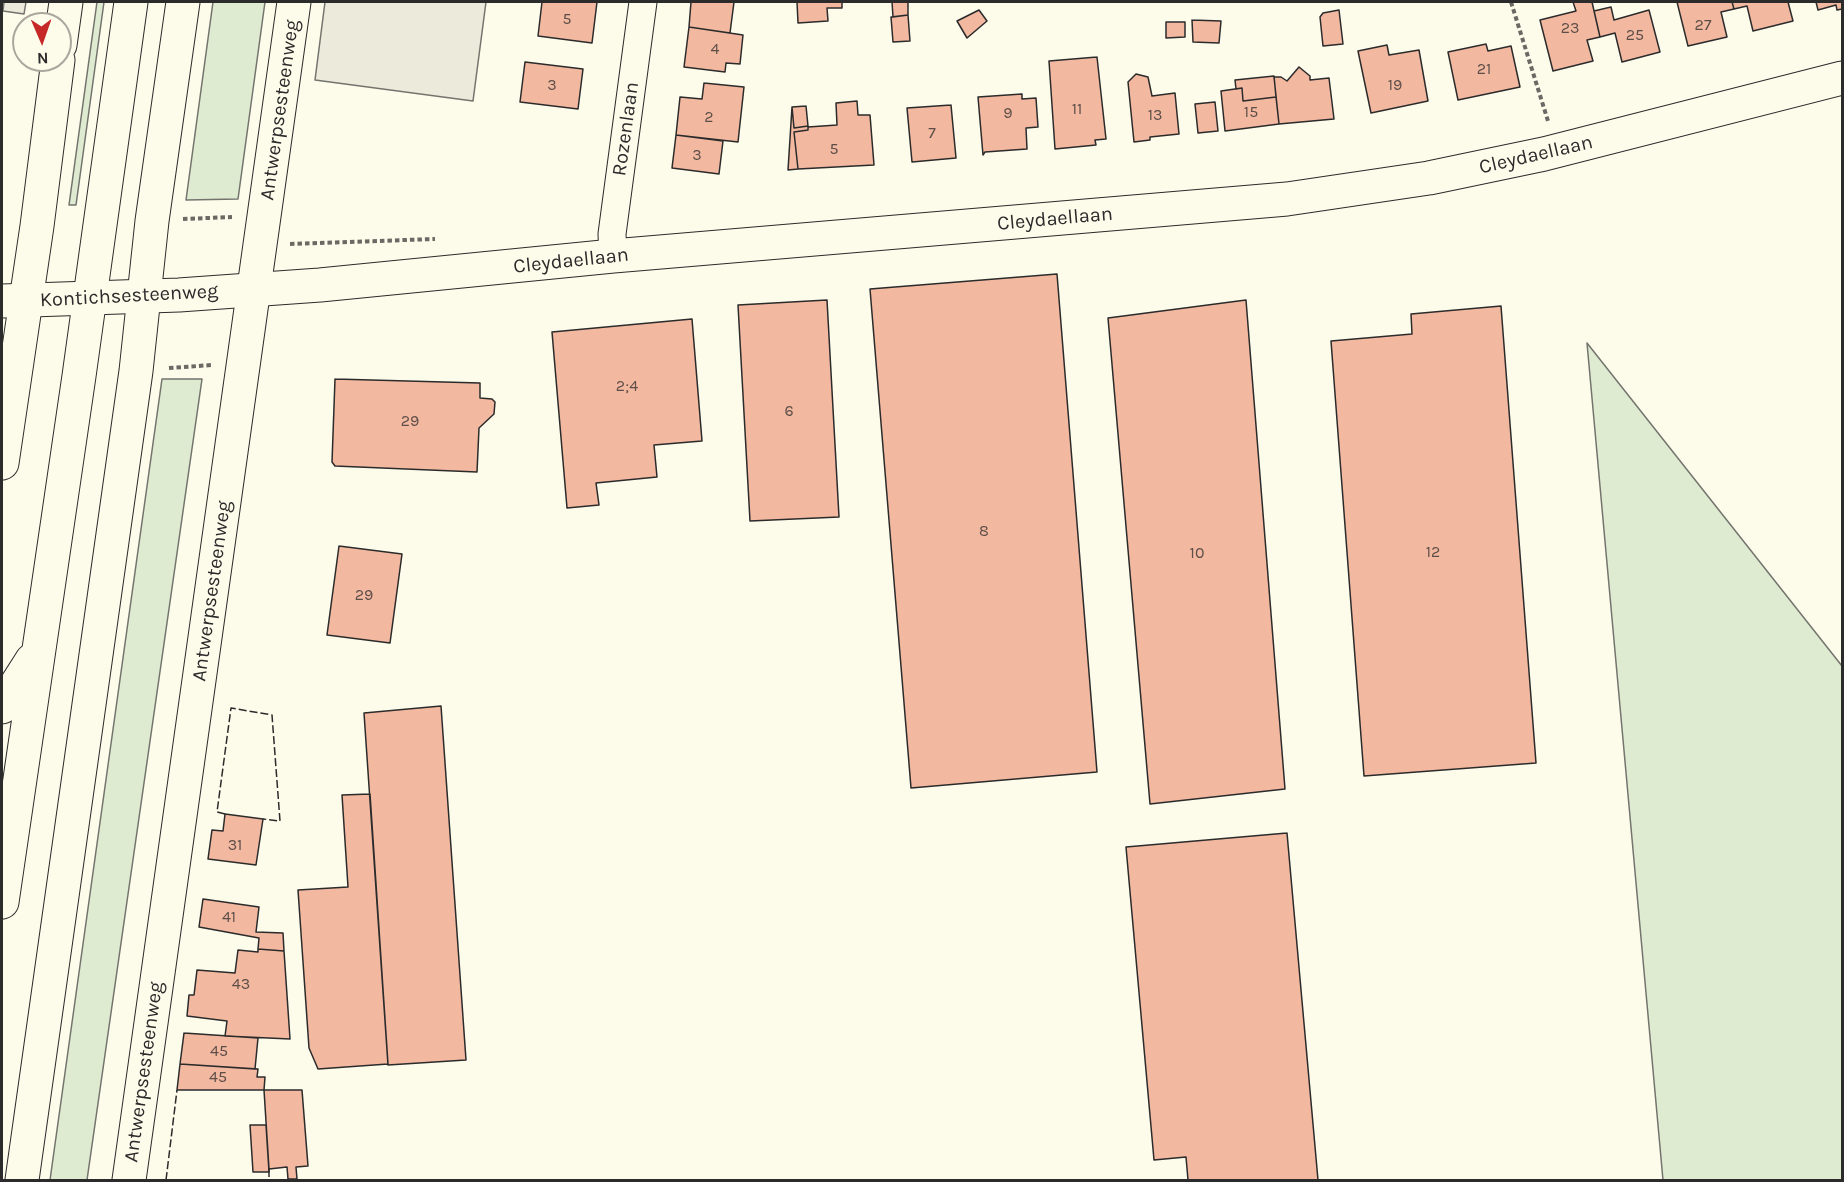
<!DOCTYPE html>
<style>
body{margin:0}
#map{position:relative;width:1844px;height:1182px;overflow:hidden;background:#fdfbea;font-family:Karla,sans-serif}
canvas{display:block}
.frame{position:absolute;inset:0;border:3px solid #2b2b2b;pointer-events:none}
.north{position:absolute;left:12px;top:12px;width:60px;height:60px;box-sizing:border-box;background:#fdfbea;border:2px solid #a9a89e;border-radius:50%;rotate:178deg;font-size:16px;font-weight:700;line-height:24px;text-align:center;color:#2b2b2b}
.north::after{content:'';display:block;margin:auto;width:21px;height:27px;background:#c62828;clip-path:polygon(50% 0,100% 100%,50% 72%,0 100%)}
</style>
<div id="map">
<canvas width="1844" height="1182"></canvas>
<div class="frame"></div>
<div class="north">N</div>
</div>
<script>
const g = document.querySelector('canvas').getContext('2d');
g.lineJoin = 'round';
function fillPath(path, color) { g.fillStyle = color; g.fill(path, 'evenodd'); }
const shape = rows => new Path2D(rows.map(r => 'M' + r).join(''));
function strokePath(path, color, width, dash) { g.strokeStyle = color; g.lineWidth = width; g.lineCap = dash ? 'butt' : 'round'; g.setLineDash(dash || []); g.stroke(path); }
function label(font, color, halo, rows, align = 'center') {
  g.font = font + ' Karla,sans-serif'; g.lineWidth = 4.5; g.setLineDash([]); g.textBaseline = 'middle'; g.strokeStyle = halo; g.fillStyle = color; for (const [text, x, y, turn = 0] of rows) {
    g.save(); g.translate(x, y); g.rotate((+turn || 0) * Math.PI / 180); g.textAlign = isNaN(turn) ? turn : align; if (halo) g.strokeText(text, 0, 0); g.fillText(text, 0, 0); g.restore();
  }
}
const green = shape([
 [97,2,104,2,76,205,69,205,97,2],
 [213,2,265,2,238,199,186,200,213,2],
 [1587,343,1842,666,1842,1180,1663,1180,1587,343],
 [162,379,202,379,87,1180,50,1180,162,379]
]);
const parking = shape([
 [4,2,26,2,24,14,3,11,4,2],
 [325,2,486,2,473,101,315,80,325,2]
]);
const building = shape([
 [542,2,597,2,592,43,538,36,542,2],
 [691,2,734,2,730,33,689,27,691,2],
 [797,2,842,2,842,8,827,8,828,21,798,23,797,2],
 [892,2,908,2,908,15,893,17,892,2],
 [1573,2,1592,2,1600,37,1587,40,1593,61,1553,71,1540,20,1576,11,1573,2],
 [1677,2,1732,2,1734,9,1721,12,1727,37,1688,46,1677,2],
 [1732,2,1788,2,1793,21,1753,31,1747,6,1734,9,1732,2],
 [1816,2,1842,2,1842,9,1837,10,1836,5,1818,10,1816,2],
 [1611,7,1614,20,1649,10,1660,52,1622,62,1615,33,1600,37,1594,11,1611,7],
 [979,10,987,21,967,38,957,21,979,10],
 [1339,10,1343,44,1323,46,1320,17,1323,13,1339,10],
 [908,15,910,41,893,42,891,17,908,15],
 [1192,20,1221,21,1219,43,1193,42,1192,20],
 [1166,22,1185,22,1185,37,1166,38,1166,22],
 [689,27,743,35,740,64,726,63,725,72,684,67,689,27],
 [1486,44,1488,51,1511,46,1520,87,1458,100,1448,52,1486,44],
 [1387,45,1389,55,1419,50,1428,101,1371,113,1358,51,1387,45],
 [1097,57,1106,139,1095,140,1096,145,1055,149,1049,61,1097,57],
 [525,62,583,69,578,109,520,102,525,62],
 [1299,67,1310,76,1310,80,1329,78,1334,119,1279,124,1274,77,1281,77,1287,81,1299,67],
 [1136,74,1148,77,1152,96,1175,93,1179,134,1150,137,1150,140,1134,142,1128,82,1136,74],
 [1274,76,1276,97,1243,101,1242,88,1236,89,1235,80,1274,76],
 [704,83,744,87,738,142,676,135,680,97,702,99,704,83],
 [1242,88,1243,101,1276,97,1279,124,1225,131,1221,91,1242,88],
 [1022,94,1022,99,1036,98,1038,127,1026,128,1027,149,985,152,983,155,978,97,1022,94],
 [857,101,858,115,870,115,874,165,798,169,794,132,808,130,808,127,837,125,836,103,857,101],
 [1215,102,1218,131,1198,133,1195,104,1215,102],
 [951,105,956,158,912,162,907,108,951,105],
 [806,106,808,126,794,128,792,107,806,106],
 [792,107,794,128,808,126,808,130,794,132,798,169,788,170,792,107],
 [676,135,723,141,719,174,672,168,676,135],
 [1057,274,1097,772,911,788,870,289,1057,274],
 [827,300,839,517,750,521,738,305,827,300],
 [1246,300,1285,789,1150,804,1108,318,1246,300],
 [1501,306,1536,763,1364,776,1331,341,1412,334,1411,314,1501,306],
 [692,319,702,441,654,445,657,477,596,483,599,505,567,508,552,332,692,319],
 [335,379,480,383,480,398,492,399,495,402,494,414,479,428,477,472,335,466,332,462,335,379],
 [339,546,402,554,390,643,327,635,339,546],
 [441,706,466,1060,388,1065,364,713,441,706],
 [370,794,388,1064,318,1069,309,1048,298,890,348,887,342,795,370,794],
 [225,814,263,819,256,865,208,859,212,830,223,831,225,814],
 [1287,833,1318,1180,1188,1180,1186,1157,1154,1160,1126,847,1287,833],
 [203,899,259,907,256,932,283,933,284,951,258,949,259,938,199,927,203,899],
 [258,949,284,951,290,1039,225,1036,227,1021,187,1016,189,995,194,995,197,970,235,973,238,950,258,952,258,949],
 [184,1033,258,1038,255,1069,180,1064,184,1033],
 [180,1064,258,1069,257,1077,265,1077,264,1090,177,1090,180,1064],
 [264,1090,302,1090,308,1166,296,1167,297,1179,288,1179,287,1167,269,1169,264,1090],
 [250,1125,266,1125,269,1172,253,1172,250,1125]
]);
const path = shape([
 [1511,2,1548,121],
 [183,219,232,217],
 [290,244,435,239],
 [169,368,212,365]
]);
const minor = shape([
 [613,256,612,234,643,2]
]);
const tertiary = shape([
 [2,301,179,295,320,285,613,256,1287,199,1429,178,1544,154,1842,78]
]);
const secondary = shape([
 [60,45,66,2],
 [2,463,37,226,58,60],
 [129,1180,294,2]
]);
const trunk = shape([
 [2,707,32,660],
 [2,902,79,376,131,2],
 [22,1180,136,371,152,221,183,2]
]);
const fence = shape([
 [225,814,217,812,231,708,272,715,280,821,263,819],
 [269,1169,269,1180],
 [166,1180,177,1090]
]);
const numberNames = [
 ["5",567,19],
 ["27",1703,25],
 ["23",1570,28],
 ["25",1635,35],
 ["4",715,49],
 ["21",1484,69],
 ["3",552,85],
 ["19",1395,85],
 ["11",1077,109],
 ["15",1251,112],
 ["9",1008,113],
 ["13",1155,115],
 ["2",709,117],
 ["7",932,133],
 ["5",834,149],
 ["3",697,155],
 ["2;4",627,386],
 ["6",789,411],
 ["29",410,421],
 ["8",984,531],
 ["12",1433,552],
 ["10",1197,553],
 ["29",364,595],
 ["31",235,845],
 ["41",229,917],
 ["43",241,984],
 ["45",219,1051],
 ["45",218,1077]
];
const streetNames = [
 ["Antwerpsesteenweg",280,110,-82],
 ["Rozenlaan",626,129,-82],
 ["Cleydaellaan",1536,155,-13],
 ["Cleydaellaan",1055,219,-5],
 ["Cleydaellaan",571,261,-6],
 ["Kontichsesteenweg",129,296,-3],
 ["Antwerpsesteenweg",212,591,-82],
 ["Antwerpsesteenweg",144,1072,-82]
];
fillPath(green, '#deebd1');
strokePath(green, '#74746e', 1.5);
fillPath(parking, '#eceadb');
strokePath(parking, '#74746e', 1.5);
fillPath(building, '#f2b8a0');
strokePath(building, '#2b2b2b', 1.5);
strokePath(minor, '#2b2b2b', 29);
strokePath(tertiary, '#2b2b2b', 35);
strokePath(secondary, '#2b2b2b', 35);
strokePath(trunk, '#2b2b2b', 35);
strokePath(path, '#6a6964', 4, [4.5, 3]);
strokePath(minor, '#fdfbea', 27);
strokePath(tertiary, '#fdfbea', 33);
strokePath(secondary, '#fdfbea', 33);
strokePath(trunk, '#fdfbea', 33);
strokePath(fence, '#2b2b2b', 1.5, [8, 3]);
label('16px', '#5d4e48', null, numberNames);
label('20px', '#2b2b2b', '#fdfbea', streetNames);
</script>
